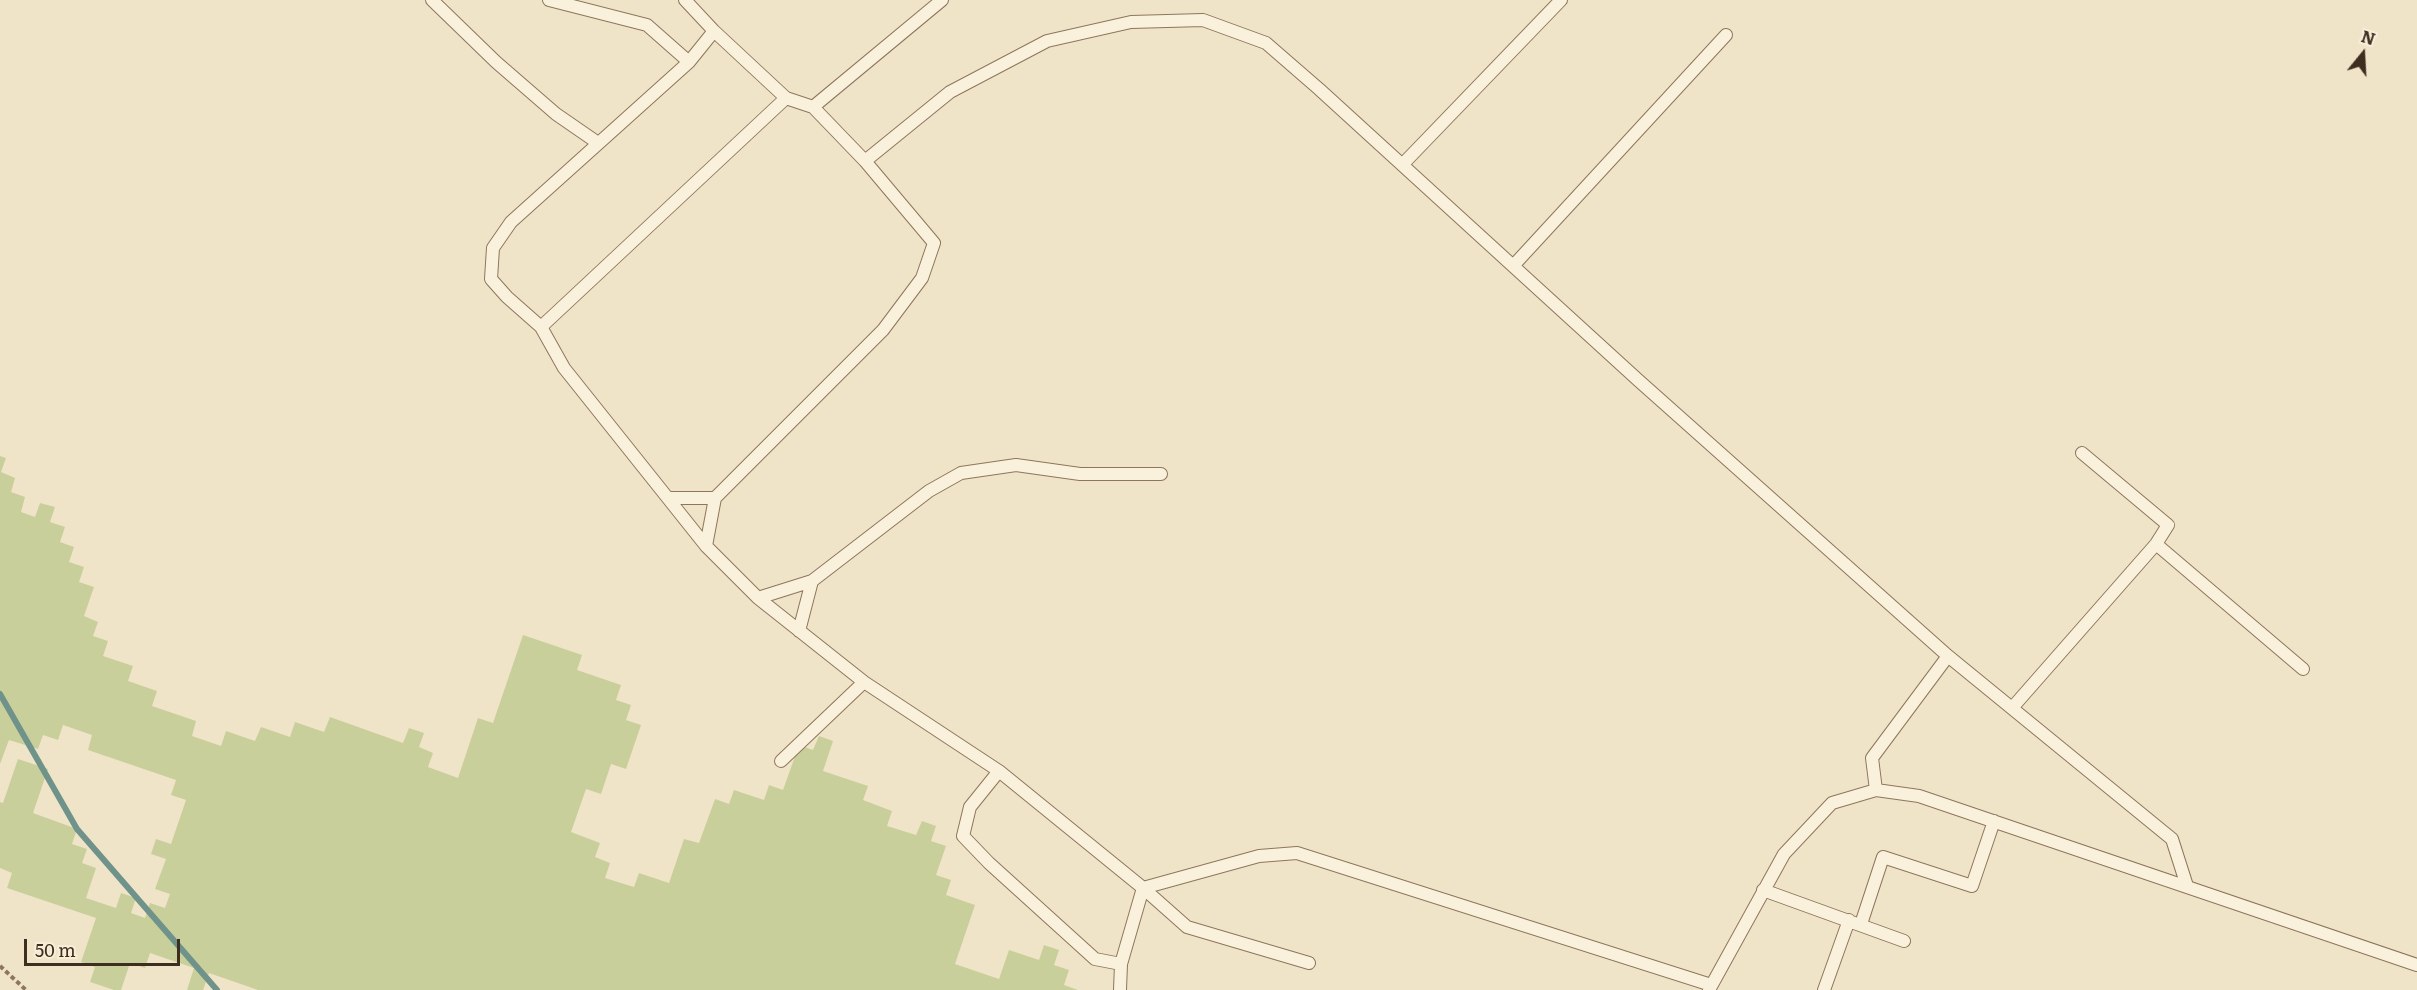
<!DOCTYPE html>
<style>
body{margin:0}
#map{position:relative;width:2417px;height:990px;overflow:hidden;background:#f0e4c8;font-family:Literata,serif}
canvas{display:block}
.north{position:absolute;left:2333px;top:24px;width:60px;height:60px;-webkit-text-stroke:4px #f7eed8;paint-order:stroke;rotate:18deg;font-size:16px;font-weight:700;line-height:24px;text-align:center;color:#3d2e20}
.north::after{content:'';display:block;margin:auto;width:21px;height:27px;background:#3d2e20;clip-path:polygon(50% 0,100% 100%,50% 72%,0 100%)}
.scale{position:absolute;left:24px;top:939px;width:156px;height:27px;box-sizing:border-box;border:3px solid #3d2e20;border-top:0;padding-left:8px;font-size:18px;line-height:21px;white-space:nowrap;color:#3d2e20;-webkit-text-stroke:4px #f7eed8;paint-order:stroke}
</style>
<div id="map">
<canvas width="2417" height="990"></canvas>
<div class="north">N</div>
<div class="scale">50 m</div>
</div>
<script>
const g = document.querySelector('canvas').getContext('2d');
g.lineJoin = 'round';
function fillPath(path, color) { g.fillStyle = color; g.fill(path, 'evenodd'); }
const shape = rows => new Path2D(rows.map(r => 'M' + r).join(''));
function strokePath(path, color, width, dash) { g.strokeStyle = color; g.lineWidth = width; g.lineCap = dash ? 'butt' : 'round'; g.setLineDash(dash || []); g.stroke(path); }
const green = shape([
 [0,456,6,458,1,472,15,478,11,492,25,497,21,512,35,517,40,503,55,507,50,522,65,527,60,542,74,547,69,562,84,567,79,582,94,587,84,616,98,622,93,636,108,641,103,656,133,666,128,681,157,691,152,706,196,721,192,736,221,746,226,731,255,741,261,727,290,737,295,722,324,732,330,717,403,743,409,728,424,733,419,747,433,753,428,767,458,778,478,718,493,723,523,635,582,655,577,670,621,685,616,700,631,705,626,720,641,725,626,769,611,764,601,794,586,789,571,832,600,843,595,857,610,863,605,878,634,887,639,873,669,883,684,839,699,843,715,799,729,804,734,790,764,800,769,785,783,790,799,745,813,750,819,736,833,741,823,771,868,786,863,800,892,811,887,826,916,835,922,821,936,826,931,841,946,846,936,875,951,880,946,895,975,905,955,964,999,979,1009,950,1039,960,1044,945,1059,950,1054,965,1069,970,1064,985,1078,990,258,990,209,973,203,990,187,990,194,968,150,953,145,968,130,963,121,990,114,990,90,982,95,967,81,962,96,918,7,888,12,873,0,868,0,802,3,803,18,759,48,769,33,813,77,829,72,844,87,849,82,863,96,868,86,898,116,908,121,893,136,898,131,913,145,918,150,903,165,908,170,894,155,889,166,859,151,854,156,839,171,844,186,800,171,795,176,780,88,750,92,735,63,725,58,740,43,735,38,749,9,740,0,764]
]);
const stream = shape([
 [0,694,77,829,217,990]
]);
const path = shape([
 [0,966,26,990]
]);
const lane = shape([
 [432,0,496,62,556,114,598,143],
 [549,0,647,25,689,62],
 [685,0,714,31],
 [786,98,714,31,689,62,511,222,493,248,491,279,507,297,541,327,564,368,706,546,758,598,864,682,999,771,1143,888,1187,927,1309,963],
 [813,107,942,0],
 [865,161,950,92,1047,41,1131,22,1203,20,1266,43,1319,89,1638,380,1948,656,2172,839,2187,886],
 [1402,165,1561,0],
 [1513,266,1726,35],
 [541,327,786,98,813,107,865,161,934,243,922,278,883,330,715,498],
 [669,498,715,498,706,546],
 [2156,544,2303,669],
 [812,581,929,491,961,473,1016,465,1080,474,1161,474],
 [758,598,812,581,799,631],
 [2012,708,2156,544,2168,525,2082,453],
 [781,761,864,682],
 [999,771,970,807,963,836,989,863,1095,959,1121,964],
 [1876,790,1872,758,1948,656],
 [1143,888,1259,856,1297,853,1711,985],
 [1763,890,1904,941],
 [1861,924,1883,857,1972,886,1994,821],
 [1120,990,1121,964,1143,888],
 [1709,990,1784,854,1832,803,1876,790,1919,796,2417,965],
 [1824,990,1849,920]
]);
fillPath(green, '#c9cf9b');
strokePath(stream, '#6f938a', 6);
strokePath(lane, '#8d765c', 14);
strokePath(path, '#8d765c', 4, [4.5, 3]);
strokePath(lane, '#faf1dc', 12);
</script>
